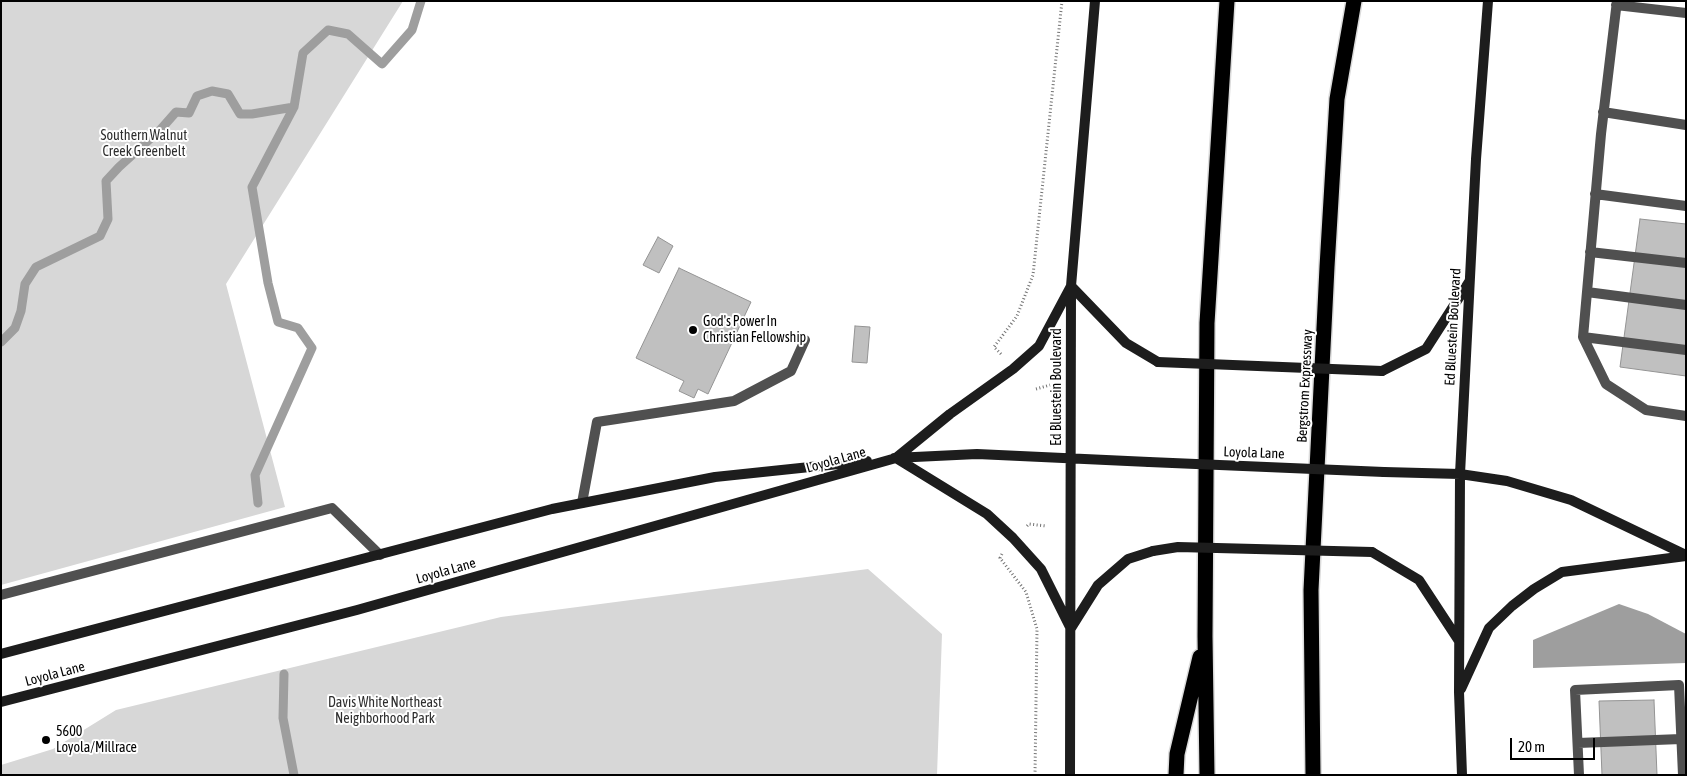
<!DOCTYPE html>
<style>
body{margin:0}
#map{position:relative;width:1687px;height:776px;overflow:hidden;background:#fff;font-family:"Asap Condensed",sans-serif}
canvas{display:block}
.frame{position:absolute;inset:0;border:2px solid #000;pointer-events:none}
.scale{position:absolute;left:1510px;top:738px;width:85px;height:22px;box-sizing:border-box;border:2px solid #000;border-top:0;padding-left:6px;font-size:15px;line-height:18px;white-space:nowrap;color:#000;-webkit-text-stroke:4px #fff;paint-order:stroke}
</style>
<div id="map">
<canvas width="1687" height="776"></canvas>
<div class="frame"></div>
<div class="scale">20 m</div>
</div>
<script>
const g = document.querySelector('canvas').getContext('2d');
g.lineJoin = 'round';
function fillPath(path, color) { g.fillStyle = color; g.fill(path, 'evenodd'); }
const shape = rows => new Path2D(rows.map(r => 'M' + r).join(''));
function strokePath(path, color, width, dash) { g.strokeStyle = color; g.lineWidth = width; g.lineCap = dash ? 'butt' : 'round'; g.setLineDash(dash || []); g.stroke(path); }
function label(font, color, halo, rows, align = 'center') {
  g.font = font + ' "Asap Condensed",sans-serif'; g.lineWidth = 4; g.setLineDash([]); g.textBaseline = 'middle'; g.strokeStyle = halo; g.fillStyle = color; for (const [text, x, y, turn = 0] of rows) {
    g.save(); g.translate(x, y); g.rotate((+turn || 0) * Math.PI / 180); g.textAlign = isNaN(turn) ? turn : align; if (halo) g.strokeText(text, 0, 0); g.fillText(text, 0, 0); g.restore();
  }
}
const green = shape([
 [1,1,403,1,226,284,285,507,1,585],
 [868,569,942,634,937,775,1,775,1,765,53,749,116,710,501,617]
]);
const water = shape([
 [1619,604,1648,614,1686,634,1686,663,1533,668,1533,640]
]);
const stream = shape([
 [1,342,15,328,21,311,25,284,36,267,100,236,108,219,106,181,119,167,161,129,176,112,189,113,197,96,212,91,228,94,240,114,252,114,294,107],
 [258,503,255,475,312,348,298,328,278,322,268,283,252,187,294,107,303,53,328,30,348,34,382,64,412,30,421,1],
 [284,674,283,718,294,775]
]);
const building = shape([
 [1640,219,1686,224,1686,376,1620,367,1640,219],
 [658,237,673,246,659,273,643,265,658,237],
 [679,268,751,302,708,394,698,389,694,398,679,391,684,381,636,358,679,268],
 [855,326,870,327,867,363,852,362,855,326],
 [1654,700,1657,775,1602,775,1599,701,1654,700]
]);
const path = shape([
 [1001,354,994,347,1017,316,1033,275,1062,1],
 [1036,389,1050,385],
 [1027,526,1029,524,1046,526],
 [1002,554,1000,558,1026,592,1037,629,1035,775]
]);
const service = shape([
 [1617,1,1601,134,1583,337,1606,384,1646,410,1686,416],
 [1616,5,1686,13],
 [1603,112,1686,125],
 [1595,194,1686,206],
 [1590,252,1686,263],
 [1587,292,1686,305],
 [1583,337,1686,350],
 [582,503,597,422,734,401,791,371,805,340],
 [1,595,332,508,380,555],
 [1578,743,1681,739],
 [1579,775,1575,690,1679,685,1683,775]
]);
const secondary = shape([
 [1071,286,1126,343,1158,362],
 [1382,371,1426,349,1469,282],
 [894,458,977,454,1149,462],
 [896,458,987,514,1013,538,1041,569,1070,627],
 [1384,472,1460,474,1507,481,1571,500,1686,555],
 [1372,552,1419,580,1459,641],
 [1071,628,1098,585,1128,559,1153,551],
 [1,654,552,509,715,477,867,461],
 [1461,689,1489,628,1512,606,1534,589,1562,572,1686,556],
 [1,702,357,610,896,458,950,414,1013,369,1039,346,1071,286],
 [1070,775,1071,286,1095,1],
 [1462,775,1459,692,1460,474,1476,159,1488,1]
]);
const motorway = shape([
 [1176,775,1177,754,1200,657],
 [1207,775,1205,636,1207,323,1227,1],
 [1313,775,1311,590,1327,267,1337,99,1354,1]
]);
const secondaryBridge = shape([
 [1158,362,1382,371],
 [1149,462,1384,472],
 [1153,551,1178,547,1372,552]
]);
const markers = [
 [693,330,5,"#000"],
 [46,740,5,"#000"]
];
const parkNames = [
 ["Southern Walnut",144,136],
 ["Creek Greenbelt",144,152],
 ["Davis White Northeast",385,703],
 ["Neighborhood Park",385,719]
];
const poiNames = [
 ["God's Power In",703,322],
 ["Christian Fellowship",703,338],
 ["5600",56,732],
 ["Loyola/Millrace",56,748]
];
const streetNames = [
 ["Ed Bluestein Boulevard",1453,327,-87],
 ["Bergstrom Expressway",1305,386,-87],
 ["Ed Bluestein Boulevard",1057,387,-90],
 ["Loyola Lane",1254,453,2],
 ["Loyola Lane",836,460,-16],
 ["Loyola Lane",446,571,-16],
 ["Loyola Lane",55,674,-15]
];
fillPath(green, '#d7d7d7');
fillPath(water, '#9e9e9e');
strokePath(stream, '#9e9e9e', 9);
fillPath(building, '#c0c0c0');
strokePath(building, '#949494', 1);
strokePath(motorway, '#dbdbdb', 18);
strokePath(path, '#727272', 3, [1, 2.5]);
strokePath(service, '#505050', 10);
strokePath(secondary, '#1d1d1d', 10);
strokePath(motorway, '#000', 15);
strokePath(secondaryBridge, '#1d1d1d', 10);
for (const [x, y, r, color] of markers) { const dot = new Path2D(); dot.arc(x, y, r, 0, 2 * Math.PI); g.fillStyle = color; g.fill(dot); strokePath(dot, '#fff', 2); }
label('14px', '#2e2e2e', '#fff', parkNames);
label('14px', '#000', '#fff', poiNames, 'left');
label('14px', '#000', '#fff', streetNames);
</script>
